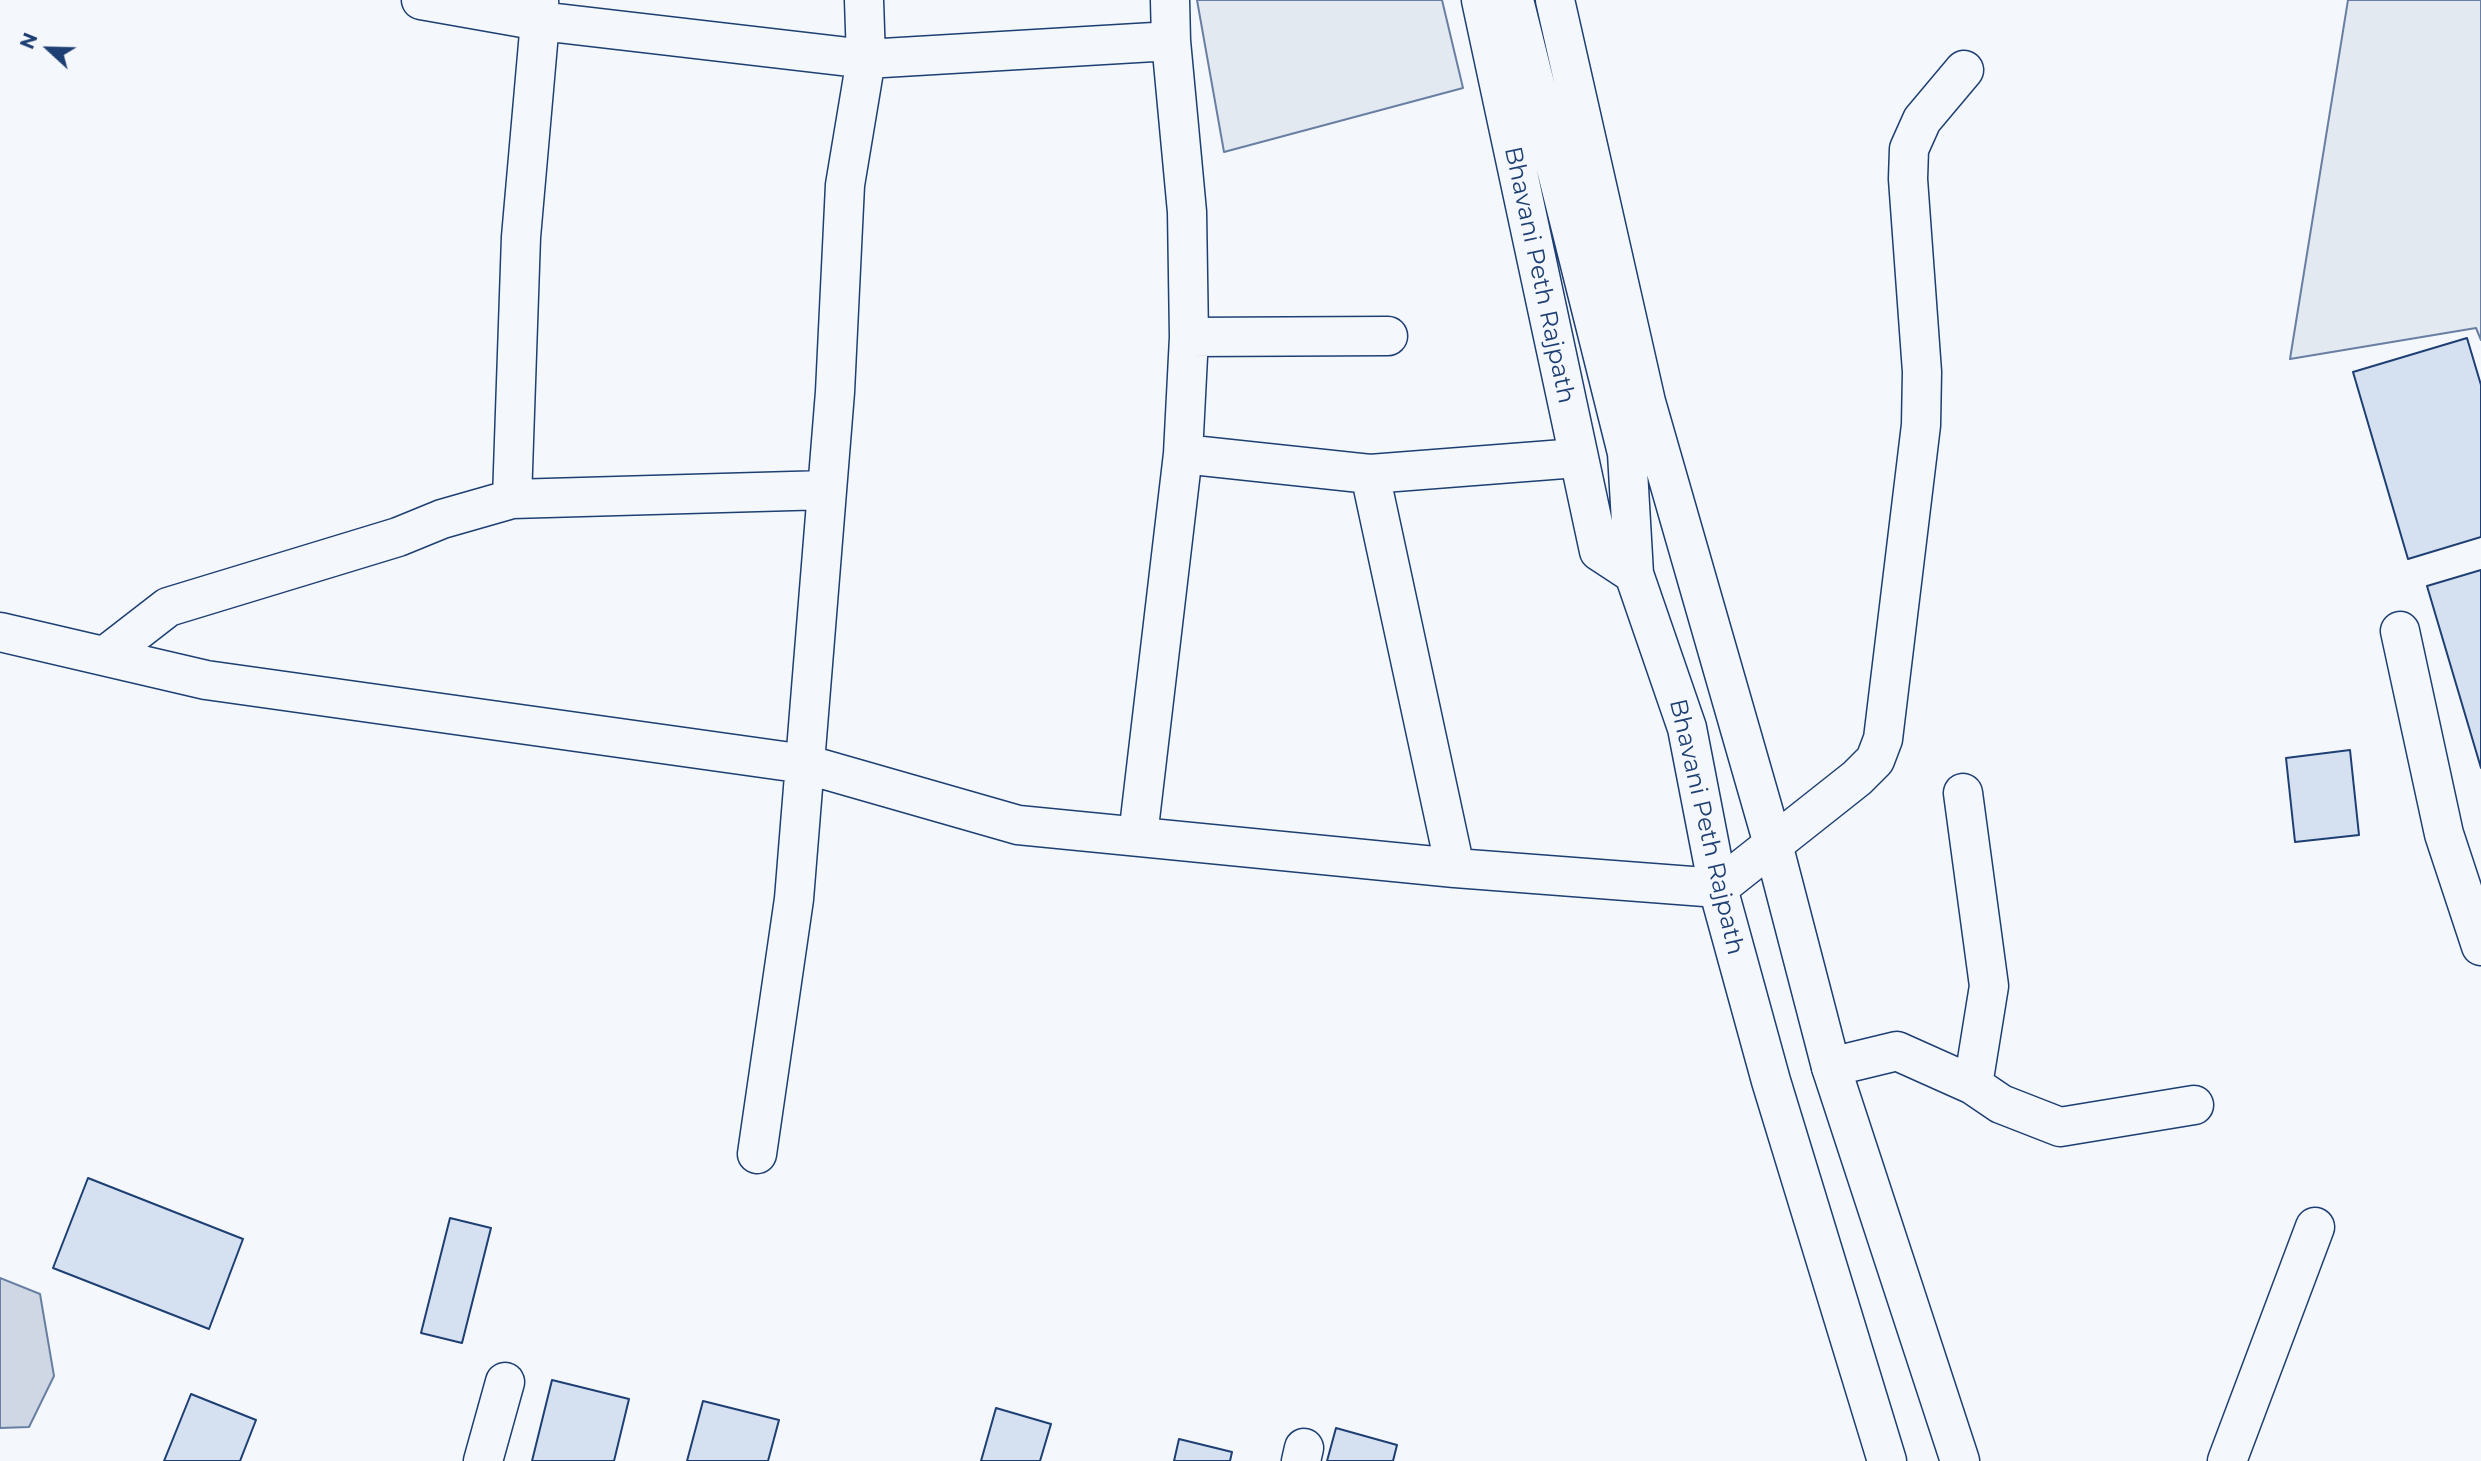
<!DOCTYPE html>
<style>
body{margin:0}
#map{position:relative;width:2481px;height:1461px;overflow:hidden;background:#f4f7fb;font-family:Montserrat,sans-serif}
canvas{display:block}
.north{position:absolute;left:14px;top:14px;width:70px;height:70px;-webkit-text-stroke:5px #f4f7fb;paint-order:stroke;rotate:292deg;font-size:19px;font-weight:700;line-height:28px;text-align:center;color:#1d3f73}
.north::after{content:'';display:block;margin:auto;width:24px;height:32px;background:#1d3f73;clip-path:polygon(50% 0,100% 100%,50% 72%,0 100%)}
</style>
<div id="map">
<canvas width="2481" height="1461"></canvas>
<div class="north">N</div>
</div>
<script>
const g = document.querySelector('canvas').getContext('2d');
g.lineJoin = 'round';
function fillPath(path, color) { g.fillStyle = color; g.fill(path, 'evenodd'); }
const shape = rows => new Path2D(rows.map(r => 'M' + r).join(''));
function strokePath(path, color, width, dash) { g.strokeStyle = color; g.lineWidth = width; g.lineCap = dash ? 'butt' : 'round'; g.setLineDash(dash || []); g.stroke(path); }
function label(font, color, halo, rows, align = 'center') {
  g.font = font + ' Montserrat,sans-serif'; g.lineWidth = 5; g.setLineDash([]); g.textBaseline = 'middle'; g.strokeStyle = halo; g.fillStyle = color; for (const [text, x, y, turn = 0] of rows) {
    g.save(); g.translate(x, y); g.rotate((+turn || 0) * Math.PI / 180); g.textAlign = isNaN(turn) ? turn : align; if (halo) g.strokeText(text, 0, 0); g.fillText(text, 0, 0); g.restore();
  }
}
const green = shape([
 [1197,0,1442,0,1463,88,1224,152,1197,0],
 [2348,0,2481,0,2481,340,2476,328,2290,359,2348,0]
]);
const water = shape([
 [0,1278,40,1294,54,1376,29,1427,0,1428,0,1278]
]);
const building = shape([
 [2467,338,2481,385,2481,537,2408,559,2353,372,2467,338],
 [2481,570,2481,768,2427,586,2481,570],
 [2350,750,2359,835,2295,842,2286,758,2350,750],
 [88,1178,243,1239,209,1329,53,1268,88,1178],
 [450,1218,491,1228,462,1343,421,1333,450,1218],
 [552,1380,629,1399,614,1461,532,1461,552,1380],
 [191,1394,256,1420,240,1461,164,1461,191,1394],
 [703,1401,779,1420,768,1461,687,1461,703,1401],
 [996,1408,1051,1424,1040,1461,981,1461,996,1408],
 [1336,1428,1397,1445,1393,1461,1327,1461,1336,1428],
 [1179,1439,1232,1452,1230,1461,1174,1461,1179,1439]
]);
const minor = shape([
 [421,0,540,21,866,59,1171,41],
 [539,0,540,21,521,237,512,499,827,490],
 [1170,0,1171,41,1187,212,1189,337,1183,454],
 [1189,337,1388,336],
 [1370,474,1455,868],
 [2400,631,2444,834,2481,946],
 [0,632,206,680,805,764,1018,825,1455,868,1718,888,1857,778,1875,760,1883,739,1921,425,1922,372,1908,179,1909,149,1922,120,1964,70],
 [106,655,168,607,398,537,442,519,512,499],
 [1963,793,1989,986,1973,1085],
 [1138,836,1183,454,1370,474,1577,458],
 [1831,1067,1897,1051,1973,1085,2001,1104,2060,1127,2194,1105],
 [757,1154,794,899,835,392,845,185,866,59,864,0],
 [483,1461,505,1382],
 [1301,1461,1304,1448],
 [2227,1461,2315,1227]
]);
const major = shape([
 [1481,0,1599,551,1634,574,1687,728,1718,888,1771,1081,1887,1461],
 [1514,0,1627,453,1634,574],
 [1555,0,1646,402,1773,844,1831,1067,1960,1461]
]);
const streetNames = [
 ["Bhavani Peth Rajpath",1539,275,78],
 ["Bhavani Peth Rajpath",1706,827,77]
];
fillPath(green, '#e3e9f0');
strokePath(green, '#687fa3', 2);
fillPath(water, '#cfd7e4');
strokePath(water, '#687fa3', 2);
fillPath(building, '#d5e0f0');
strokePath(building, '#1d3f73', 2);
strokePath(minor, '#1d3f73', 41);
strokePath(major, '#1d3f73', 41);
strokePath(minor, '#f4f7fb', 38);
strokePath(major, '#f4f7fb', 38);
label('24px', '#1d3f73', '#f4f7fb', streetNames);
</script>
